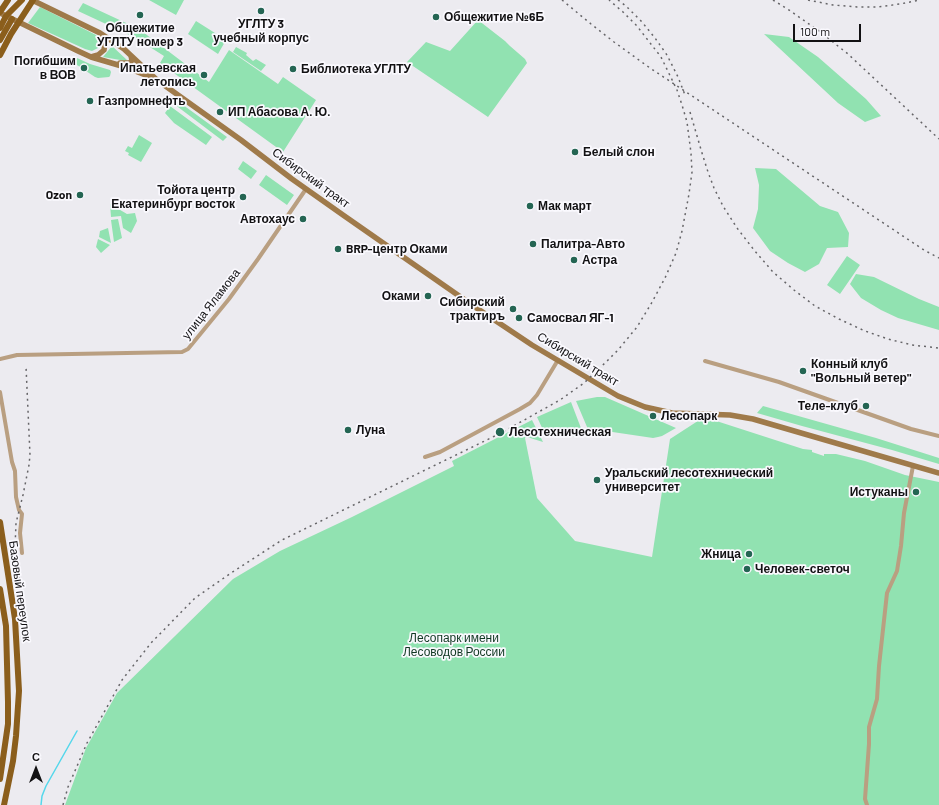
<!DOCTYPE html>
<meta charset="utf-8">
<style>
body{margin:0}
#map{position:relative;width:939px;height:805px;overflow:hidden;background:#ecebf0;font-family:Barlow,sans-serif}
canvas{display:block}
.north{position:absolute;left:16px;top:749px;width:40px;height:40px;-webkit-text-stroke:3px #faf9fe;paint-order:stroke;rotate:0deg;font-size:11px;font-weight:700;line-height:16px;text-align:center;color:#121113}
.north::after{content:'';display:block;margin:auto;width:14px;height:18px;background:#121113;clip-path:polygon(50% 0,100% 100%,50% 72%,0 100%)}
.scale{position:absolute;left:793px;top:24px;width:68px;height:18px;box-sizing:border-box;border:2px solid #121113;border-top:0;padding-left:5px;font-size:12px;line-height:14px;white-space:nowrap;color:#121113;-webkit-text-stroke:3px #faf9fe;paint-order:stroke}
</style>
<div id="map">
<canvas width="939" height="805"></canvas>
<div class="north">С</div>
<div class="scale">100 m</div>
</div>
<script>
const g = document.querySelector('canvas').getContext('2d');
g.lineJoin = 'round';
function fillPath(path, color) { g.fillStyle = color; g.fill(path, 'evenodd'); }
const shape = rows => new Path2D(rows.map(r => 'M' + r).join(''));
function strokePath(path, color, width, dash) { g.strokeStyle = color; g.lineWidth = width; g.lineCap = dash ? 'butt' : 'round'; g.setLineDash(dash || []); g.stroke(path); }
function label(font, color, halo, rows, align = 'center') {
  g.font = font + ' Barlow,sans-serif'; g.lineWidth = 3.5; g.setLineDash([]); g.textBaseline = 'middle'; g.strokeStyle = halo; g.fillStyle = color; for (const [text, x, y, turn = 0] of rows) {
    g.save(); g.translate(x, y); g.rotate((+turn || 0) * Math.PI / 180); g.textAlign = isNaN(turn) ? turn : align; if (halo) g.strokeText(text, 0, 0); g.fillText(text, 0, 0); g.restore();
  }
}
const green = shape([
 [149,0,184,0,176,15],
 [83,3,139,29,209,82,229,50,278,84,283,77,316,100,283,152,160,63,164,56,134,37,78,11],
 [40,7,98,36,100,42,98,48,92,51,85,49,28,23],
 [478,20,505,41,510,46,525,59,527,63,488,117,407,62,426,42,450,51],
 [196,21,226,40,218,54,188,34],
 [764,34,789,37,818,57,866,99,881,116,865,122,838,103],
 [112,46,127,60,126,61,103,57],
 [236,47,247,53,246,55,253,61,256,59,266,65,261,71,233,52],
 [77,58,90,64,110,70,111,72,110,76,109,77,98,78,95,77,74,63],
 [176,100,179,102,227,137,223,141,174,104,174,102],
 [170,106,212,137,206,145,174,123,165,113],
 [139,135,152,143,141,162,128,155,129,153,125,151,128,146,132,148],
 [243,161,257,171,251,179,238,169],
 [755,168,776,169,820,206,838,212,849,233,848,247,827,248,819,264,805,272,788,263,770,251,753,228,758,209,759,185],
 [266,175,294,195,287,205,259,185],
 [110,204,127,214,135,213,137,221,131,233,123,228,121,216,111,217],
 [118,219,122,238,114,242,111,220],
 [108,228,111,243,99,237,100,231],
 [98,239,110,245,101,253,96,247],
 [847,256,860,265,840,294,827,285],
 [856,274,874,277,919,299,939,307,939,330,898,318,881,310,861,298,850,284],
 [597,397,605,397,676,428,662,436,658,437,653,438,599,430,590,434,576,401],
 [571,402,584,436,580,437,544,432,537,417],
 [763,406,876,438,939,458,939,464,892,450,802,426,757,413],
 [704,417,803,449,812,450,812,452,824,456,824,454,836,454,865,461,905,475,939,482,939,805,65,805,86,748,117,693,233,579,280,551,352,517,454,466,452,461,532,420,543,442,527,437,525,438,537,498,575,541,652,557,670,439]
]);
const stream = shape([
 [41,805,42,796,46,786,77,731]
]);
const street = shape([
 [0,359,17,355,182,352,188,349,229,299,258,259,306,189],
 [705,361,779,382,911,429,939,436],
 [0,392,12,462,15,471,16,497,19,510,22,514,20,533,22,553],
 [425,457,440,452,520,409,530,403,537,395,558,360],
 [867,805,865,799,869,744,869,727,877,699,879,666,887,593,897,571,901,546,904,513,913,466]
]);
const secondary = shape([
 [32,0,100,33,124,49,157,80,241,140,292,179,343,215,475,307,532,345,618,396,645,407,672,413,730,415,753,419,939,473],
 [0,13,78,51,91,57,125,67,153,78],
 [91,57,98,55,104,50,105,43,101,35],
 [120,63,130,63,132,60,131,56]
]);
const primary = shape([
 [0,12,8,0],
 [0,28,6,16,22,0],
 [0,40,12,19],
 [0,522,15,619,19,691,16,736,13,761,4,805],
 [0,589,6,626,8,702,8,724,0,779]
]);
const rail = shape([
 [562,0,591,24,614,42,650,68,924,250,939,258],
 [618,0,626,6,642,22,655,38,667,55,678,77,685,95],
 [773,0,789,10,819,31,848,54,939,139],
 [808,0,833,5,857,7,877,7,900,4,920,0],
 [690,112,702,153,708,172,714,188,723,206,737,228,754,250,773,272,794,290,815,306,839,319,865,331,888,339,912,345,939,348],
 [19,579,15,548,16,523,23,495,29,465,30,455,26,366],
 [63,805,68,787,87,743,122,680,151,643,195,598,234,571,282,540,501,433,560,400,584,383,605,363,618,350,637,327,651,304,665,278,676,253,682,231,689,194,692,172,691,153,687,122,682,105,677,90,661,57,637,26,623,12,609,0]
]);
const primaryBridge = shape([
 [0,55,11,34,33,0]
]);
const markers = [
 [261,11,4,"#246553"],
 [140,15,4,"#246553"],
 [436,17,4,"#246553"],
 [84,68,4,"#246553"],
 [293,69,4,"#246553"],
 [204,75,4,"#246553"],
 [90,101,4,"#246553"],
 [220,112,4,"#246553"],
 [575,152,4,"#246553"],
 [80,195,4,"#246553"],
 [243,197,4,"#246553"],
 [530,206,4,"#246553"],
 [303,219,4,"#246553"],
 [533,244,4,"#246553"],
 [338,249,4,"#246553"],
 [574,260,4,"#246553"],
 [428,296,4,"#246553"],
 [513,309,4,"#246553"],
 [519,318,4,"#246553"],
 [803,371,4,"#246553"],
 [866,406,4,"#246553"],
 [653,416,4,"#246553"],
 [348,430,4,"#246553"],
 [500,432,5,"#246553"],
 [597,480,4,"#246553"],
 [916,492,4,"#246553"],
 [749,554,4,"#246553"],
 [747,569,4,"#246553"]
];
const poiNames = [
 ["Общежитие №6Б",444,17],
 ["УГЛТУ 3",261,24,"center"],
 ["учебный корпус",261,38,"center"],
 ["Общежитие",140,28,"center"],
 ["УГЛТУ номер 3",140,42,"center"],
 ["Погибшим",76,61,"right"],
 ["в ВОВ",76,75,"right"],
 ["Ипатьевская",196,68,"right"],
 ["летопись",196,82,"right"],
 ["Библиотека УГЛТУ",301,69],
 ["Газпромнефть",98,101],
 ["ИП Абасова А. Ю.",228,112],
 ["Белый слон",583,152],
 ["Тойота центр",235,190,"right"],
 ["Екатеринбург восток",235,204,"right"],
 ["Ozon",72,195,"right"],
 ["Мак март",538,206],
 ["Автохаус",295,219,"right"],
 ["Палитра-Авто",541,244],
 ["BRP-центр Оками",346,249],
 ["Астра",582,260],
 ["Оками",420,296,"right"],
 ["Сибирский",505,302,"right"],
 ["трактиръ",505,316,"right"],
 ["Самосвал ЯГ-1",527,318],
 ["Конный клуб",811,364],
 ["\"Вольный ветер\"",811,378],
 ["Теле-клуб",858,406,"right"],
 ["Лесопарк",661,416],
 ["Луна",356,430],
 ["Лесотехническая",509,432],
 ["Уральский лесотехнический",605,473],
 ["университет",605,487],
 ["Истуканы",908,492,"right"],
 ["Жница",741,554,"right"],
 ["Человек-светоч",755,569]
];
const streetNames = [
 ["Сибирский тракт",311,178,36],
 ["улица Яламова",211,304,-52],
 ["Сибирский тракт",578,359,31],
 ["Базовый переулок",20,591,82]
];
const parkNames = [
 ["Лесопарк имени",454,638],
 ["Лесоводов России",454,652]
];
fillPath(green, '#91e2b1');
strokePath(stream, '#54d7eb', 1.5);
strokePath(street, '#b99f81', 4);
strokePath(secondary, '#9f7a4a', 5.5);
strokePath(primary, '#8b5e1c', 6);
strokePath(rail, '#666568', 1.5, [2, 4]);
strokePath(primaryBridge, '#8b5e1c', 6);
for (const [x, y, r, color] of markers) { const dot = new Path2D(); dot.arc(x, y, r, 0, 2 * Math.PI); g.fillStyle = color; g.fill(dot); strokePath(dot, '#faf9fe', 1.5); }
label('bold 12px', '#121113', '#faf9fe', poiNames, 'left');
label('12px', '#121113', '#faf9fe', streetNames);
label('12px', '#113823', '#faf9fe', parkNames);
</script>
